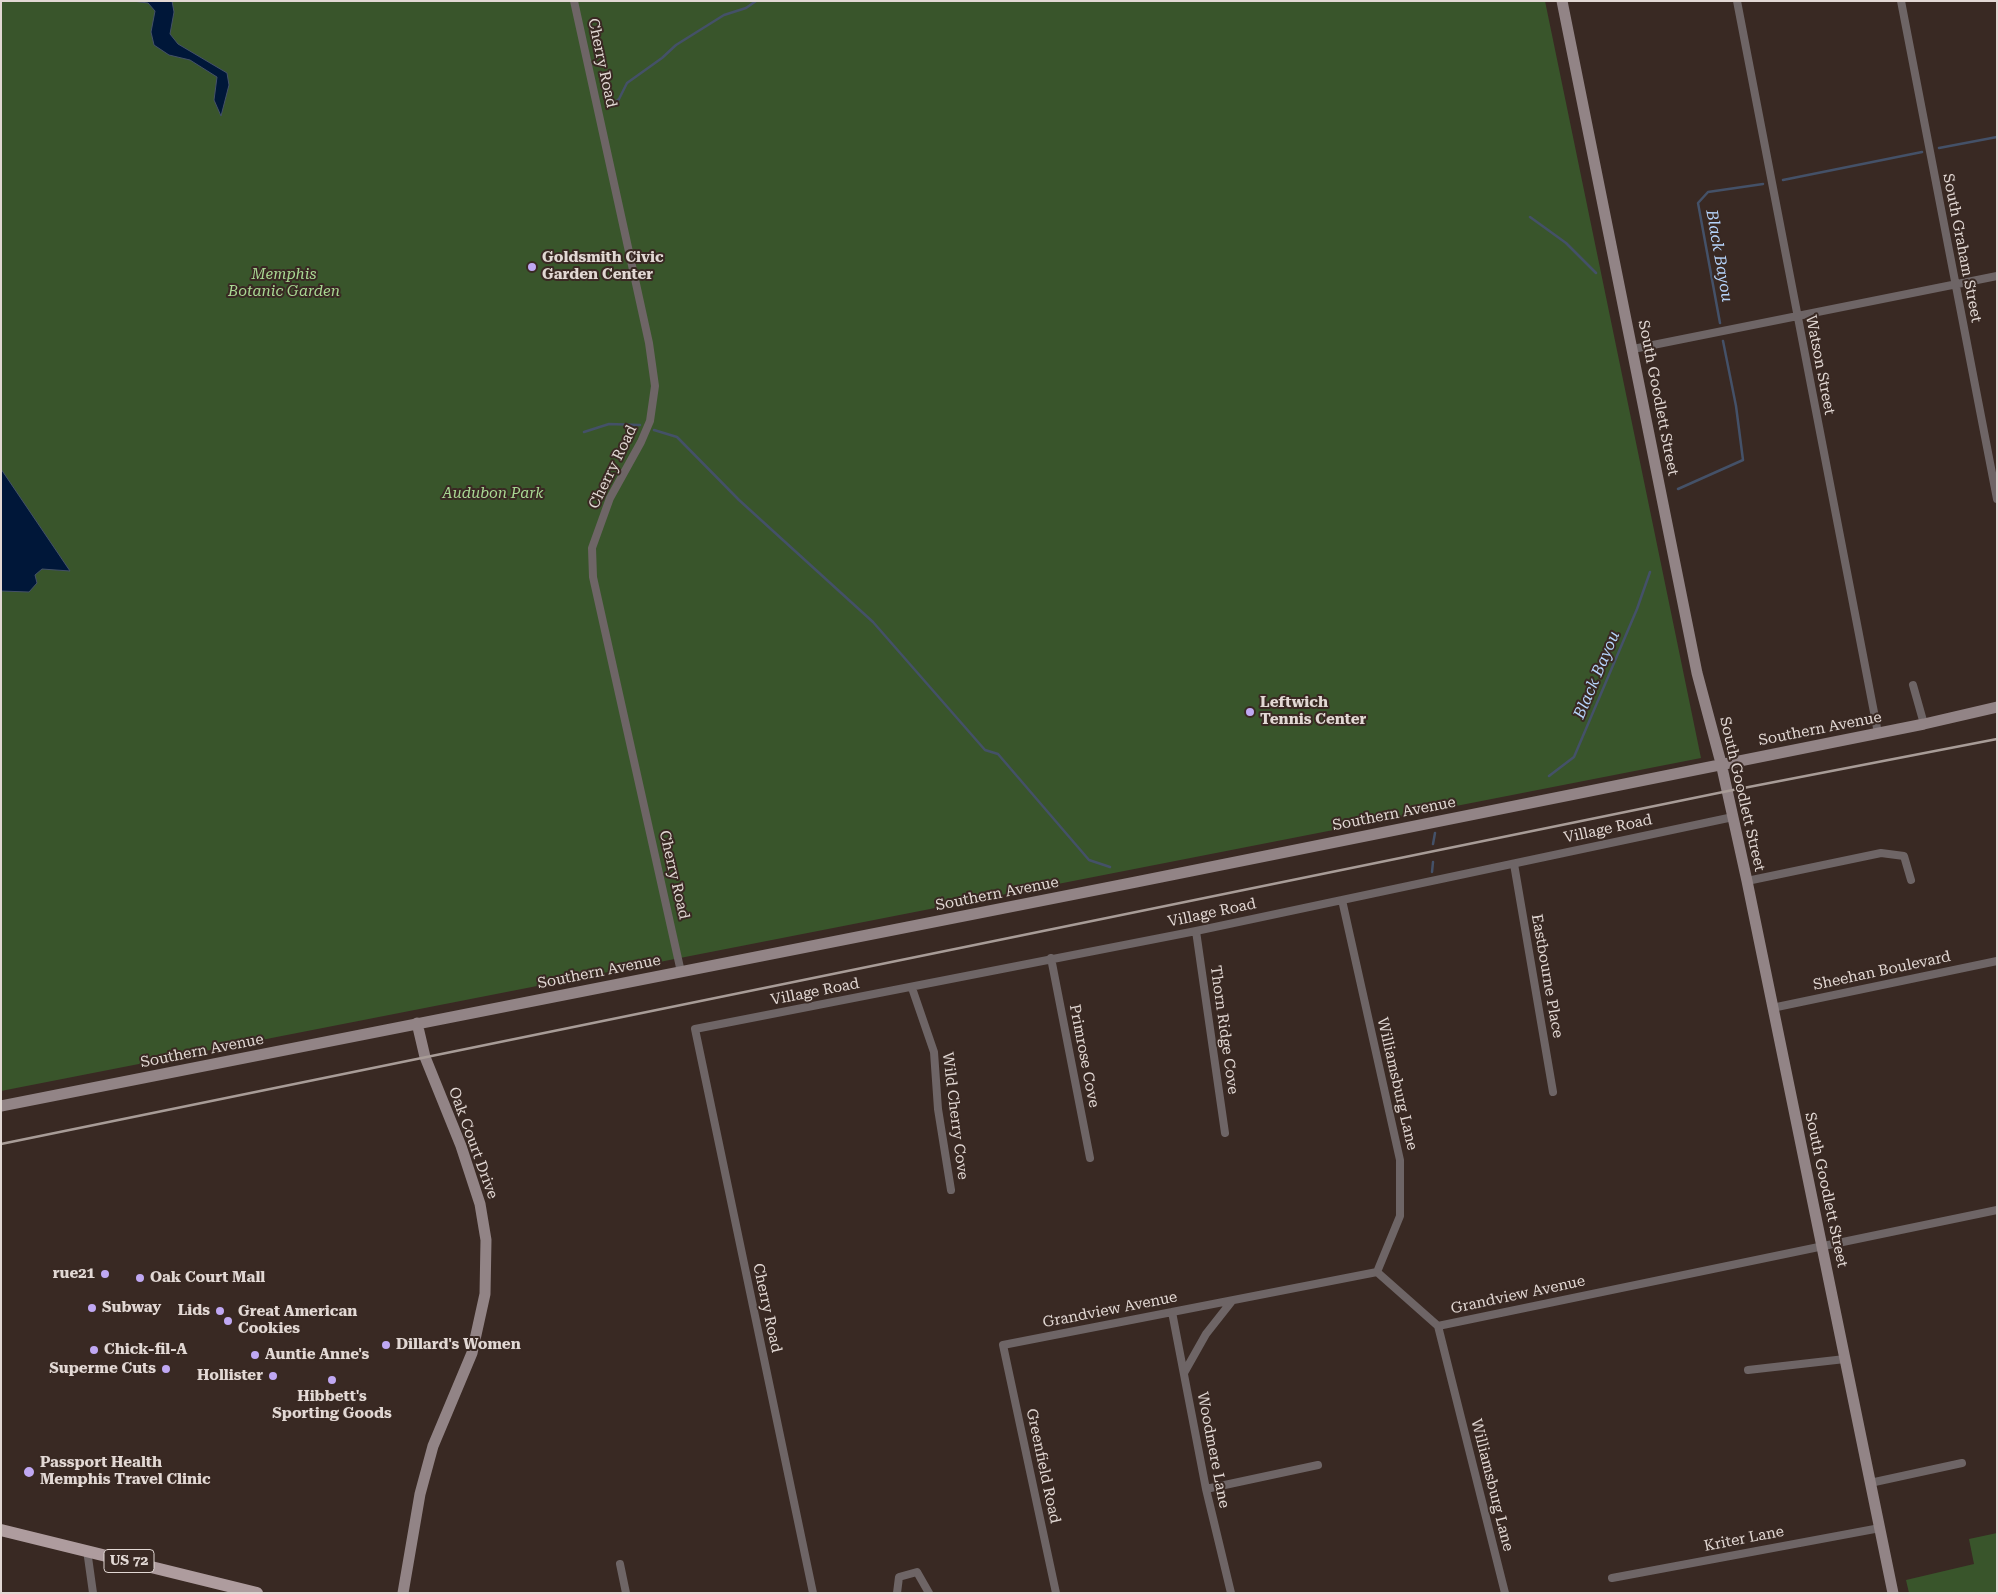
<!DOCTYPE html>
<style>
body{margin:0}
#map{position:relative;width:1998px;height:1594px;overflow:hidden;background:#392923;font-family:"Roboto Serif",serif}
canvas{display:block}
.frame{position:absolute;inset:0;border:2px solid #e2d8d4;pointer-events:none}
</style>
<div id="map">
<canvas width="1998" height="1594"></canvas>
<div class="frame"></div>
</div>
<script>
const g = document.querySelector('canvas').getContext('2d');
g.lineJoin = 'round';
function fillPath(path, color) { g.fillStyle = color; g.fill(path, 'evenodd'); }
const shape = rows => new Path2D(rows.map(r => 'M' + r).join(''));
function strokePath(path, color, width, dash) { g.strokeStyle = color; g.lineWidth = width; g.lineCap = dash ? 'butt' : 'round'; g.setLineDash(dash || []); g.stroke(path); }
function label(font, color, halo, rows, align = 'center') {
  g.font = font + ' "Roboto Serif",serif'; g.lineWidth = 4; g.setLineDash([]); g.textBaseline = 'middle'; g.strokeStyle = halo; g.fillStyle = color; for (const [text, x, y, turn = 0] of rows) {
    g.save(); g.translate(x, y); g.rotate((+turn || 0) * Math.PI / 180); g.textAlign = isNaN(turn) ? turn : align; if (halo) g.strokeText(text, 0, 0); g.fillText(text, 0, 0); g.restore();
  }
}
const green = shape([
 [1,1,1545,1,1701,758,1,1091],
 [1997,1533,1997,1593,1909,1593,1906,1580,1974,1564,1969,1539]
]);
const water = shape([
 [132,1,172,1,174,12,170,34,178,44,227,73,229,85,221,116,214,100,217,77,190,60,169,55,154,45,151,32,155,11,148,3,132,1],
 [1,469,70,571,42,569,35,575,37,583,29,592,1,591,1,469]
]);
const stream = shape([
 [611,106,619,99,627,83,662,58,676,45,724,15,746,8,756,1],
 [1939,148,1997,137],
 [1783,180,1922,152],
 [1530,217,1566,243,1596,273],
 [1720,323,1698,203,1708,192,1763,184],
 [654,430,677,437,739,500,873,622,985,750,998,754,1089,860,1110,867],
 [584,432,609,424,640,425],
 [1678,489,1743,460,1736,406,1723,341],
 [1549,776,1574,757,1637,609,1650,572],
 [1433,844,1435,833],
 [1432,872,1433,862]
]);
const street = shape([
 [574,1,649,343,655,386,650,421,641,442,610,498,592,548,593,577,681,972],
 [1737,1,1878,733],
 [1901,1,1997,499],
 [1633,349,1997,276],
 [1913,685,1924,724],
 [1514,864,1553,1092],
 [1747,881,1881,853,1904,856,1911,880],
 [1342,900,1400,1160,1400,1216,1377,1272],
 [1196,931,1225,1133],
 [1051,958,1090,1158],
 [912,988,934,1052,938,1109,951,1190],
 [1772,1008,1997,961],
 [1172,1312,1206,1489,1231,1593],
 [1438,1326,1505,1593],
 [1748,1370,1845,1359],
 [1184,1373,1206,1334,1232,1301],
 [1870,1483,1962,1463],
 [1206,1489,1318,1465],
 [87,1550,93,1593],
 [620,1564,626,1593],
 [1612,1578,1880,1528],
 [813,1593,695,1029,1196,931,1733,817],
 [897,1593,899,1577,917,1572,929,1593],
 [1056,1593,1003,1345,1377,1272,1438,1326,1997,1210]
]);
const secondary = shape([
 [1562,1,1697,673,1721,763,1747,881,1893,1593],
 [1,1106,1136,882,1924,724,1997,707],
 [403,1593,420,1494,433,1446,472,1353,485,1294,486,1240,480,1204,461,1146,425,1057,417,1023]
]);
const primary = shape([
 [1,1530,257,1593]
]);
const rail = shape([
 [1,1144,1728,791,1997,739]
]);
const markers = [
 [532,267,5,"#c0a8f3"],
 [1250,712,5,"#c0a8f3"],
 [105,1274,5,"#c0a8f3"],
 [140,1278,5,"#c0a8f3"],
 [92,1308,5,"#c0a8f3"],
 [220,1311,5,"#c0a8f3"],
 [228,1321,5,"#c0a8f3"],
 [386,1345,5,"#c0a8f3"],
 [94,1350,5,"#c0a8f3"],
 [255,1355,5,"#c0a8f3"],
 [166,1369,5,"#c0a8f3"],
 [273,1376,5,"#c0a8f3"],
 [332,1380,5,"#c0a8f3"],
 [29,1472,6,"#c0a8f3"]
];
const shields = [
 [129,1561,50]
];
const shieldNames = [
 ["US 72",129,1561]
];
const streetNames = [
 ["Cherry Road",602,63,78],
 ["South Graham Street",1962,248,79],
 ["Watson Street",1820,365,79],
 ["South Goodlett Street",1658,398,79],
 ["Cherry Road",613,467,-64],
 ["Southern Avenue",1820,729,-11],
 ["South Goodlett Street",1742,794,77],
 ["Southern Avenue",1394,814,-11],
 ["Village Road",1608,829,-12],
 ["Cherry Road",674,875,77],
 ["Southern Avenue",997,894,-11],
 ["Village Road",1212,913,-12],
 ["Sheehan Boulevard",1882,971,-12],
 ["Southern Avenue",599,972,-11],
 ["Eastbourne Place",1547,976,80],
 ["Village Road",815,992,-11],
 ["Thorn Ridge Cove",1224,1030,82],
 ["Southern Avenue",202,1051,-11],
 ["Primrose Cove",1084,1056,79],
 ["Williamsburg Lane",1397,1084,77],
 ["Wild Cherry Cove",955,1116,83],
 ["Oak Court Drive",473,1143,70],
 ["South Goodlett Street",1826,1190,78],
 ["Grandview Avenue",1518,1295,-12],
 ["Cherry Road",767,1308,78],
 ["Grandview Avenue",1110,1310,-11],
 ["Woodmere Lane",1213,1450,79],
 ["Greenfield Road",1043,1466,78],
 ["Williamsburg Lane",1492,1485,76],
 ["Kriter Lane",1744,1539,-11]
];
const poiNames = [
 ["Goldsmith Civic",542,258],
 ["Garden Center",542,275],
 ["Leftwich",1260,703],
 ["Tennis Center",1260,720],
 ["rue21",95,1274,"right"],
 ["Oak Court Mall",150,1278],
 ["Subway",102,1308],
 ["Lids",210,1311,"right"],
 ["Great American",238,1312],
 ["Cookies",238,1329],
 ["Dillard's Women",396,1345],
 ["Chick-fil-A",104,1350],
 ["Auntie Anne's",265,1355],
 ["Superme Cuts",156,1369,"right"],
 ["Hollister",263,1376,"right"],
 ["Hibbett's",332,1397,"center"],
 ["Sporting Goods",332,1414,"center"],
 ["Passport Health",40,1463],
 ["Memphis Travel Clinic",40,1480]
];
const parkNames = [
 ["Memphis",284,275],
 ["Botanic Garden",284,292],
 ["Audubon Park",493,494]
];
const waterNames = [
 ["Black Bayou",1719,256,80],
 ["Black Bayou",1597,675,-67]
];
fillPath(green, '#39552b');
fillPath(water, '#001739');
strokePath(water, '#445168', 1);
strokePath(stream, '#445168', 2.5);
strokePath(street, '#6e6566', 8);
strokePath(secondary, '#928486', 11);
strokePath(primary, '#ae9c9e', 12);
strokePath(rail, '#a89c97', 2.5);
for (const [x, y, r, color] of markers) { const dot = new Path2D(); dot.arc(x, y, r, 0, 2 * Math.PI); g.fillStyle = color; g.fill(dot); strokePath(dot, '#392923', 2); }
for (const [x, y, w] of shields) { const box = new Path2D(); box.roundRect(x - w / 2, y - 11.5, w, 23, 4); g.fillStyle = '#392923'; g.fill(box); strokePath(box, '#e2d8d4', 1); }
label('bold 14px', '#e2d8d4', null, shieldNames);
label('15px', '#e2d8d4', '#392923', streetNames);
label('bold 15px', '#e2d8d4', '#392923', poiNames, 'left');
label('italic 15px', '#a9d893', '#392923', parkNames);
label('italic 16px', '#b6d4fb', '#392923', waterNames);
</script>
